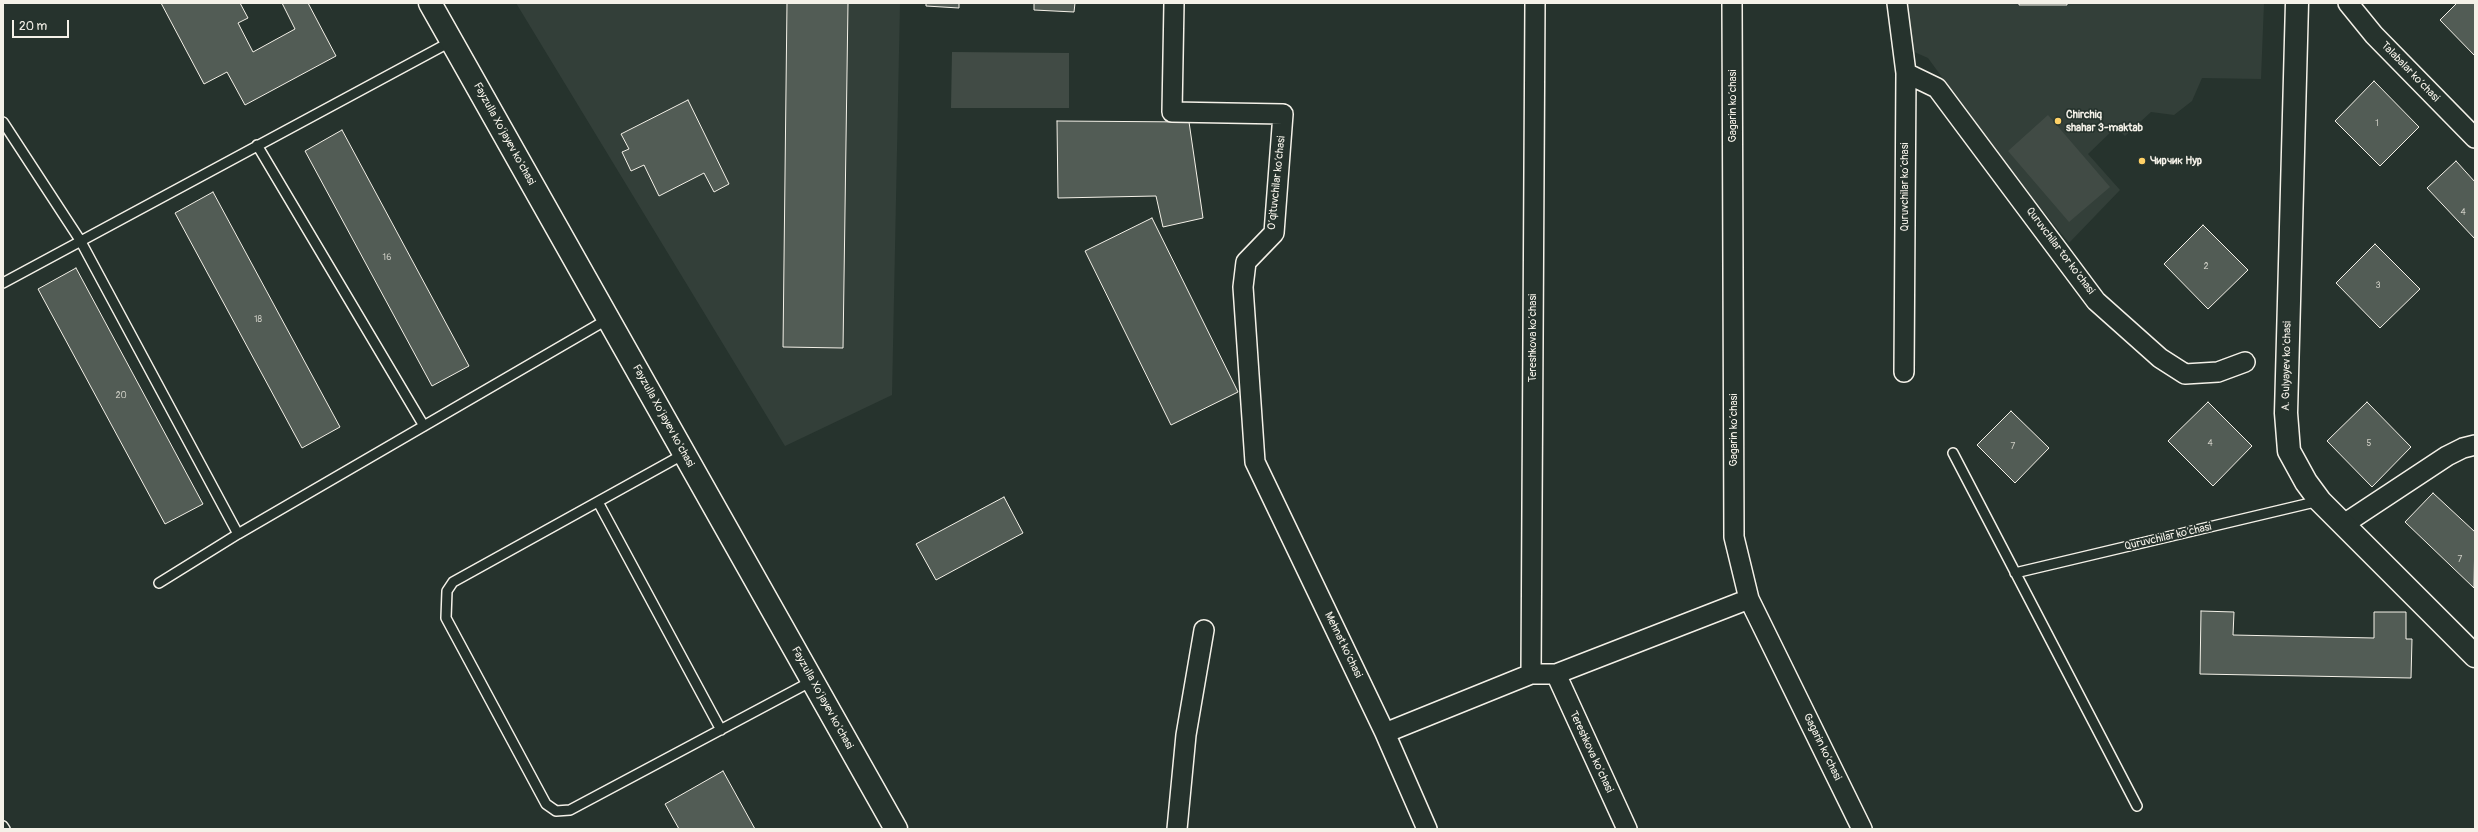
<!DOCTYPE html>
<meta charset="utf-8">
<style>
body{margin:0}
#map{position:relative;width:2478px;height:832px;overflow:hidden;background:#26332d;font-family:Pangolin,sans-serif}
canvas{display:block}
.frame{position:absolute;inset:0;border:4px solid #f4f1e8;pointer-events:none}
.scale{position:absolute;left:12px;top:20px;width:57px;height:18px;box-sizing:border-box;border:2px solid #f4f1e8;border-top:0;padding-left:5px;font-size:12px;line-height:14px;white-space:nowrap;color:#f4f1e8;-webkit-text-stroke:3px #26332d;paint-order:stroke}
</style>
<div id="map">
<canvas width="2478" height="832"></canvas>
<div class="frame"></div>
<div class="scale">20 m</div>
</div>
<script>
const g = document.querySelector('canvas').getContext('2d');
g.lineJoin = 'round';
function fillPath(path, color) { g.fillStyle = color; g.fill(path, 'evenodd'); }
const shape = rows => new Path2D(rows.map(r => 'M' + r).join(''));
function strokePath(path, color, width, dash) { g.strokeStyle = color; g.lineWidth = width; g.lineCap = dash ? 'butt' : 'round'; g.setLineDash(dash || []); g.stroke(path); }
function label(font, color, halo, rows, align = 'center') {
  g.font = font + ' Pangolin,sans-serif'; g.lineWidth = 3.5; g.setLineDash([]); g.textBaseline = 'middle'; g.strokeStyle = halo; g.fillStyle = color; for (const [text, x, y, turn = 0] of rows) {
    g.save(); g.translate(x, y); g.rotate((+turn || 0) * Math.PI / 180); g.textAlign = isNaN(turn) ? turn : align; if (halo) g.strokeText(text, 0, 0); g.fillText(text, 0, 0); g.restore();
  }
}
const built = shape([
 [516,3,900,3,892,395,785,446],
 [1905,3,2264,3,2261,79,2202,78,2192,101,2174,115,2151,112,2125,136,2116,127,2088,154,2120,190,2069,243,2006,165,1928,58,1912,51]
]);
const green = shape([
 [952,52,1069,53,1069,108,951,108],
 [2048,115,2110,187,2069,222,2008,151]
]);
const building = shape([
 [161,3,240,3,248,18,238,23,253,52,295,29,282,3,308,3,336,56,245,105,227,72,204,84,161,3],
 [787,3,848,3,843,348,783,347,787,3],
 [926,3,959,3,959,8,926,6,926,3],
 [1034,3,1075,3,1074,12,1034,10,1034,3],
 [2019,3,2067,3,2067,5,2019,5,2019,3],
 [2457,3,2475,3,2475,56,2440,20,2457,3],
 [2374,81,2419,127,2380,166,2335,121,2374,81],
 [688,100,729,184,714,192,704,173,659,196,644,165,631,171,622,152,629,149,621,134,688,100],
 [1057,121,1189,122,1203,218,1163,227,1156,196,1058,198,1057,121],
 [342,130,469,366,432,386,305,151,342,130],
 [2456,161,2475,182,2475,239,2427,188,2456,161],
 [213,192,340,427,302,448,175,213,213,192],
 [1152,218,1238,392,1171,425,1085,251,1152,218],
 [2203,225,2248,270,2208,309,2164,264,2203,225],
 [2375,244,2420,289,2380,328,2336,283,2375,244],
 [76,268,203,504,165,524,38,289,76,268],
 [2208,402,2252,446,2213,486,2168,441,2208,402],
 [2367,402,2411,447,2372,487,2327,441,2367,402],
 [2011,411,2049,448,2015,483,1977,445,2011,411],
 [2433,493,2475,532,2474,588,2405,522,2433,493],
 [1004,497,1023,533,936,580,916,544,1004,497],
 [2201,611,2234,612,2233,635,2374,638,2374,612,2406,612,2406,639,2412,639,2411,678,2200,674,2201,611],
 [723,771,755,829,679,829,665,804,723,771]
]);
const lane = shape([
 [3,122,80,240,238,534],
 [257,145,424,426],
 [3,283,452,41],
 [1953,453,2137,806],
 [684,454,453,582,447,591,446,618,546,804,556,811,570,810,812,681],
 [598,502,721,730],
 [2015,573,2319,501],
 [159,583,238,534,608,319],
 [3,826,5,829]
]);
const street = shape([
 [1174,3,1172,112,1283,114,1274,233,1246,262,1243,287,1255,462,1385,733,1427,829],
 [1732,3,1734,537,1749,599,1862,829],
 [1897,3,1906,73,1904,372],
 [2348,3,2374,35,2475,138],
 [1906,73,1937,88,2096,301,2160,358,2185,374,2218,372,2245,362],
 [2344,524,2447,456,2463,448,2475,445],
 [1531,674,1535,3],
 [1556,674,1627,829],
 [1385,733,1531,674,1556,674,1749,599],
 [1177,829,1186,735,1204,630]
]);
const secondary = shape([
 [430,3,896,829],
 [2297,3,2286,413,2289,451,2306,482,2320,501,2475,656]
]);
const markers = [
 [2058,121,4,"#ffd166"],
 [2142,161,4,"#ffd166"]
];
const numberNames = [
 ["1",2377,124],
 ["4",2463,213],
 ["16",387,258],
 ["2",2206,267],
 ["3",2378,286],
 ["18",258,320],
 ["20",121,396],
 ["4",2210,444],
 ["5",2369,444],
 ["7",2013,447],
 ["7",2460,560]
];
const streetNames = [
 ["Talabalar ko‘chasi",2410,72,46],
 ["Gagarin ko‘chasi",1733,106,-90],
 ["Fayzulla Xo‘jayev ko‘chasi",504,134,61],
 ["O‘qituvchilar ko‘chasi",1277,183,-84],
 ["Quruvchilar ko‘chasi",1905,187,-90],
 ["Quruvchilar tor ko‘chasi",2060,251,53],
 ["Tereshkova ko‘chasi",1533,338,-90],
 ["A. Gulyayev ko‘chasi",2287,366,-89],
 ["Fayzulla Xo‘jayev ko‘chasi",663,416,61],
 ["Gagarin ko‘chasi",1734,430,-90],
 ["Quruvchilar ko‘chasi",2168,537,-13],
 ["Mehnat ko‘chasi",1343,645,64],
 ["Fayzulla Xo‘jayev ko‘chasi",822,698,61],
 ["Gagarin ko‘chasi",1822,747,64],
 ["Tereshkova ko‘chasi",1591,752,65]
];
const poiNames = [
 ["Chirchiq",2066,115],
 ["shahar 3-maktab",2066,128],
 ["Чирчик Нур",2150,161]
];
fillPath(built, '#333f39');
fillPath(green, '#414b45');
fillPath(building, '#525c55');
strokePath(building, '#f4f1e8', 1);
strokePath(lane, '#f4f1e8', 12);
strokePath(street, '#f4f1e8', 22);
strokePath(secondary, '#f4f1e8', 25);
strokePath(lane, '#26332d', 9);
strokePath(street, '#26332d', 19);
strokePath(secondary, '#26332d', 22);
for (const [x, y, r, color] of markers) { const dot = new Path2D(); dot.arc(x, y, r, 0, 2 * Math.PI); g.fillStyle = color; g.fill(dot); strokePath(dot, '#26332d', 1.5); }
label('9px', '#ccccc3', null, numberNames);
label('11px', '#f4f1e8', '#26332d', streetNames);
label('bold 11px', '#f4f1e8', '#26332d', poiNames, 'left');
</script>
